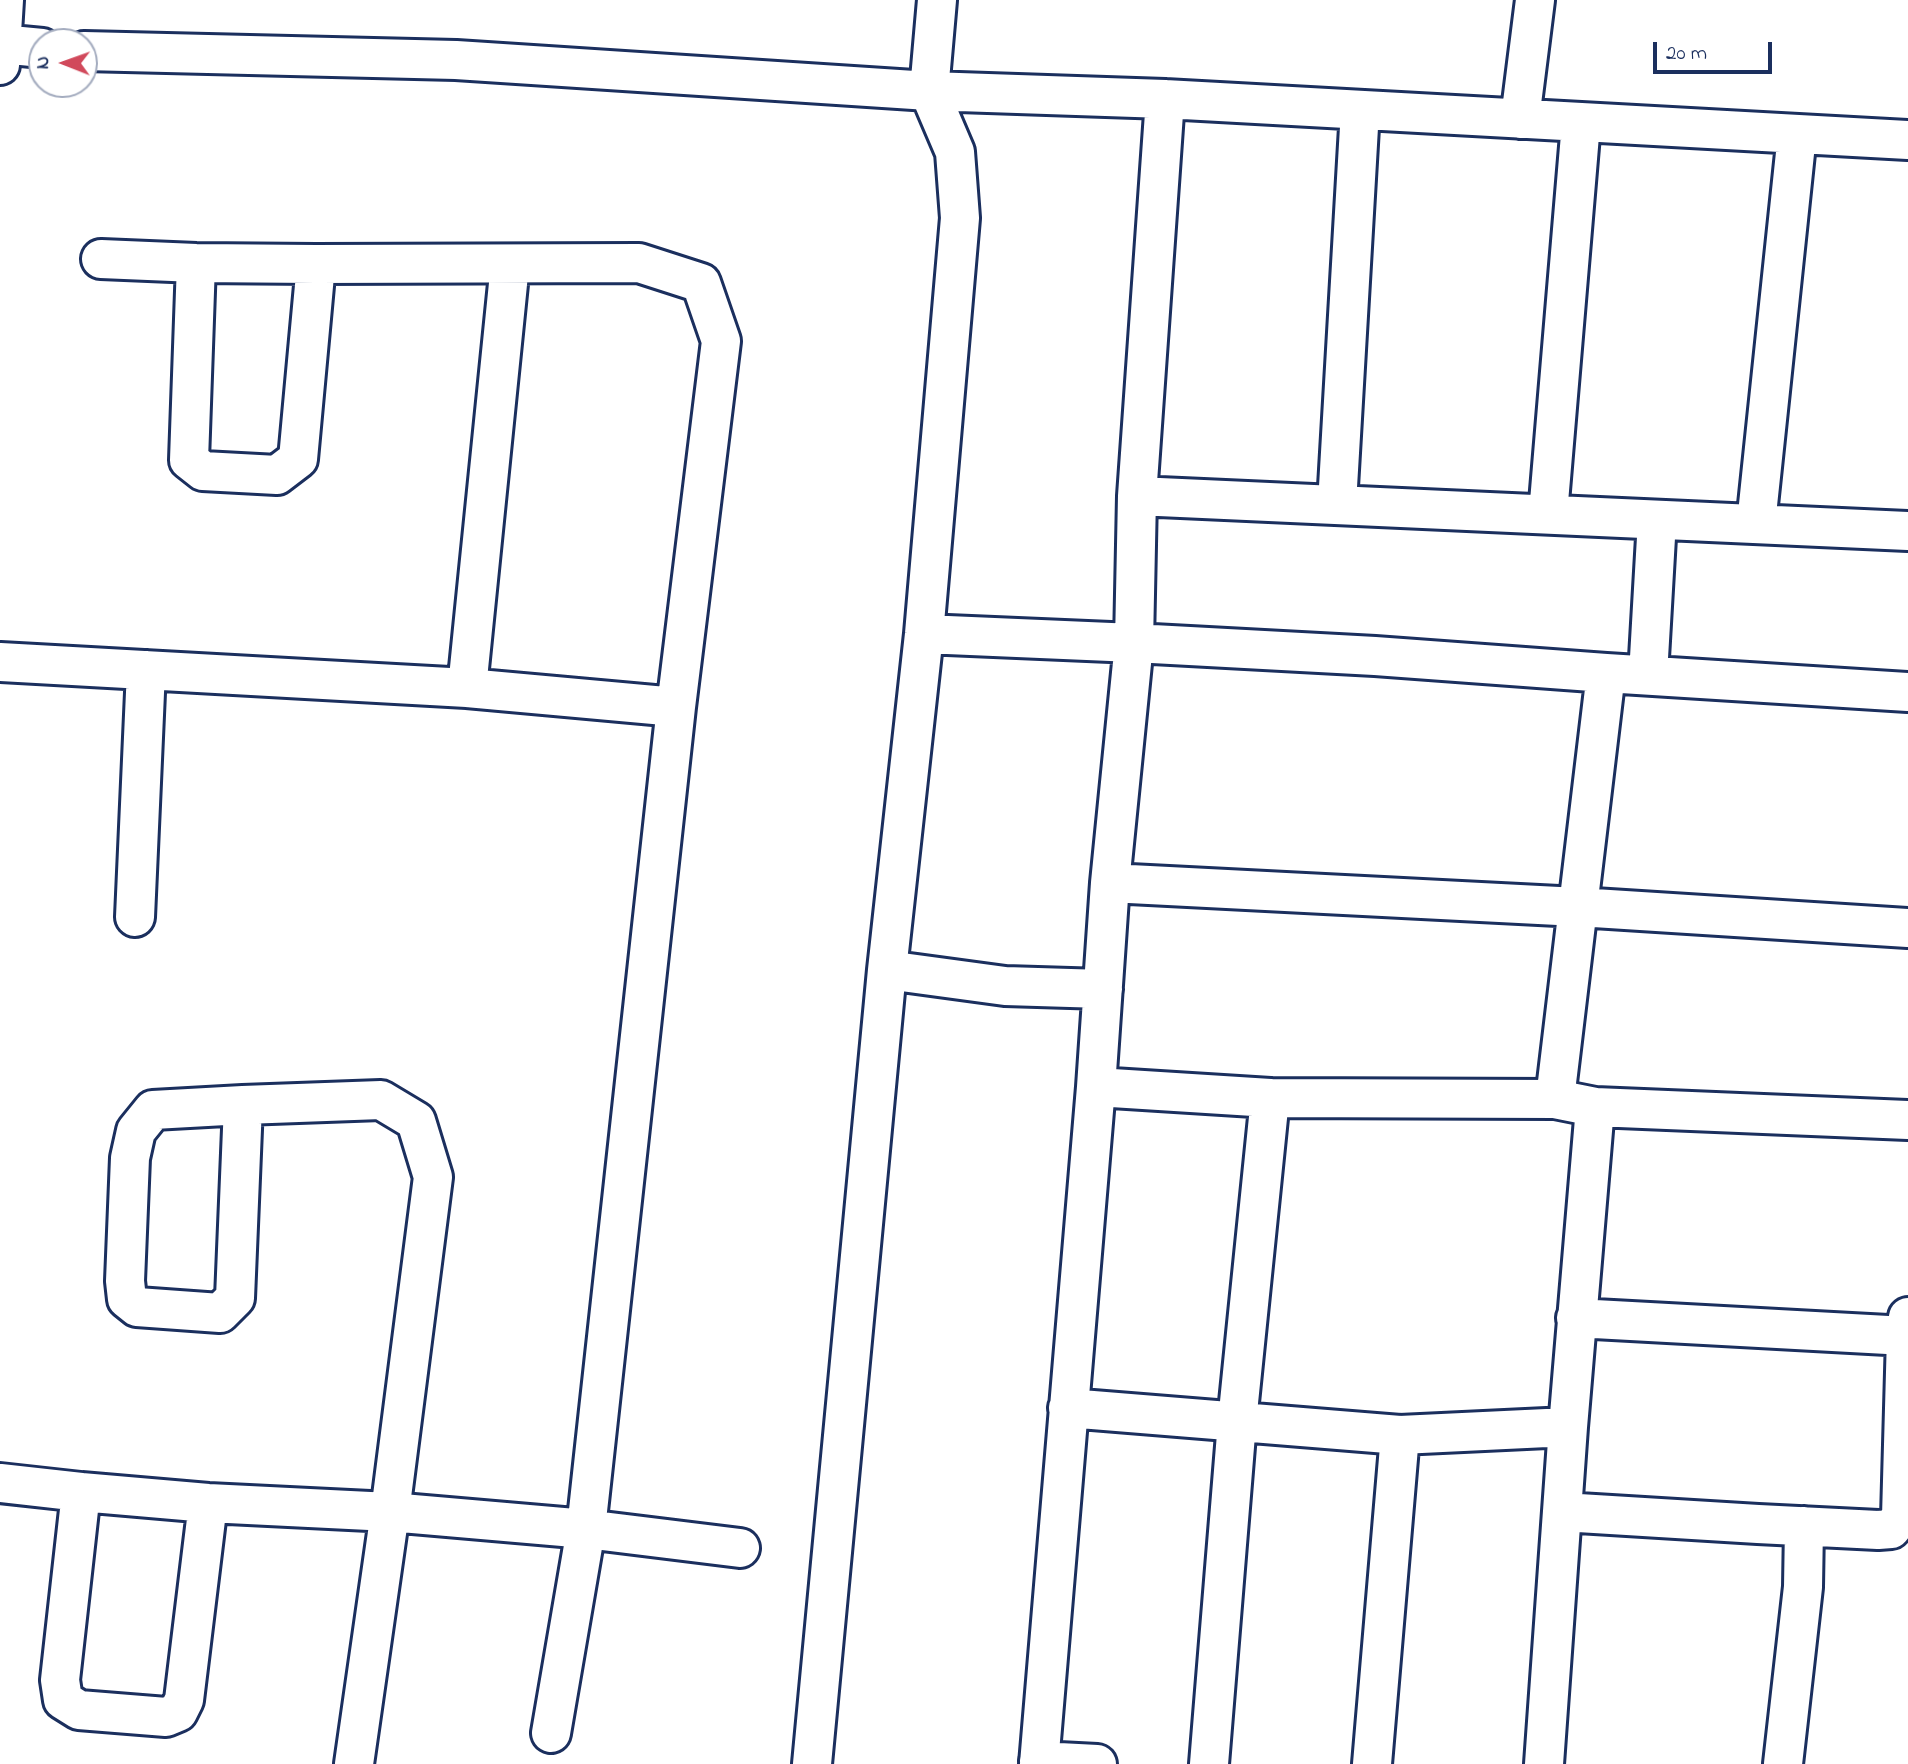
<!DOCTYPE html>
<style>
body{margin:0}
#map{position:relative;width:1908px;height:1764px;overflow:hidden;background:#fff;font-family:"Indie Flower",sans-serif}
canvas{display:block}
.north{position:absolute;left:28px;top:28px;width:70px;height:70px;box-sizing:border-box;background:#fff;border:2px solid #a4acbf;border-radius:50%;rotate:271deg;font-size:19px;font-weight:700;line-height:28px;text-align:center;color:#1b2f5e}
.north::after{content:'';display:block;margin:auto;width:24px;height:32px;background:#d1495b;clip-path:polygon(50% 0,100% 100%,50% 72%,0 100%)}
.scale{position:absolute;left:1653px;top:42px;width:119px;height:32px;box-sizing:border-box;border:4px solid #1b2f5e;border-top:0;padding-left:9px;font-size:21px;line-height:24px;white-space:nowrap;color:#1b2f5e;-webkit-text-stroke:5px #fff;paint-order:stroke}
</style>
<div id="map">
<canvas width="1908" height="1764"></canvas>
<div class="north">N</div>
<div class="scale">20 m</div>
</div>
<script>
const g = document.querySelector('canvas').getContext('2d');
g.lineJoin = 'round';
const shape = rows => new Path2D(rows.map(r => 'M' + r).join(''));
function strokePath(path, color, width, dash) { g.strokeStyle = color; g.lineWidth = width; g.lineCap = dash ? 'butt' : 'round'; g.setLineDash(dash || []); g.stroke(path); }
const minor = shape([
 [0,44,42,48],
 [84,51,456,60,929,91,1165,99,1908,140],
 [0,65,4,0],
 [1520,119,1535,0],
 [101,259,196,263,316,264,639,263,701,283,721,341,676,707,586,1529,551,1733],
 [196,263,189,460,203,471,277,475,298,459,316,264],
 [1137,496,1908,531],
 [1337,504,1360,110],
 [1548,514,1581,123],
 [1756,524,1797,134],
 [924,634,1134,643,1375,656,1606,673,1908,692],
 [0,662,467,688,676,707],
 [1648,675,1657,520],
 [467,688,510,264],
 [1110,883,1578,907,1908,928],
 [135,917,146,670],
 [887,970,1005,986,1103,989],
 [1096,1087,1270,1098,1555,1099,1595,1107,1908,1120],
 [1555,1099,1606,673],
 [243,1105,235,1298,220,1313,137,1307,127,1299,125,1281,130,1158,136,1131,153,1110,243,1105,381,1100,416,1121,433,1177,390,1512,354,1764],
 [1576,1318,1906,1336],
 [1068,1408,1400,1435],
 [0,1483,81,1492,208,1503,390,1512,586,1529,740,1548],
 [81,1492,60,1680,63,1700,79,1710,166,1717,178,1712,184,1700,208,1503],
 [1562,1512,1758,1524,1878,1530,1891,1529,1901,1517,1906,1336,1908,1317],
 [1039,1761,1097,1764],
 [812,1764,887,970,924,634,960,218,955,152,929,91,937,0],
 [1039,1764,1096,1087,1110,883,1134,643,1137,496,1165,99],
 [1209,1764,1237,1422,1270,1098],
 [1372,1764,1400,1435,1568,1427],
 [1544,1764,1568,1427,1595,1107],
 [1783,1764,1803,1587,1804,1526]
]);
strokePath(minor, '#1b2f5e', 44);
strokePath(minor, '#fff', 38);
</script>
